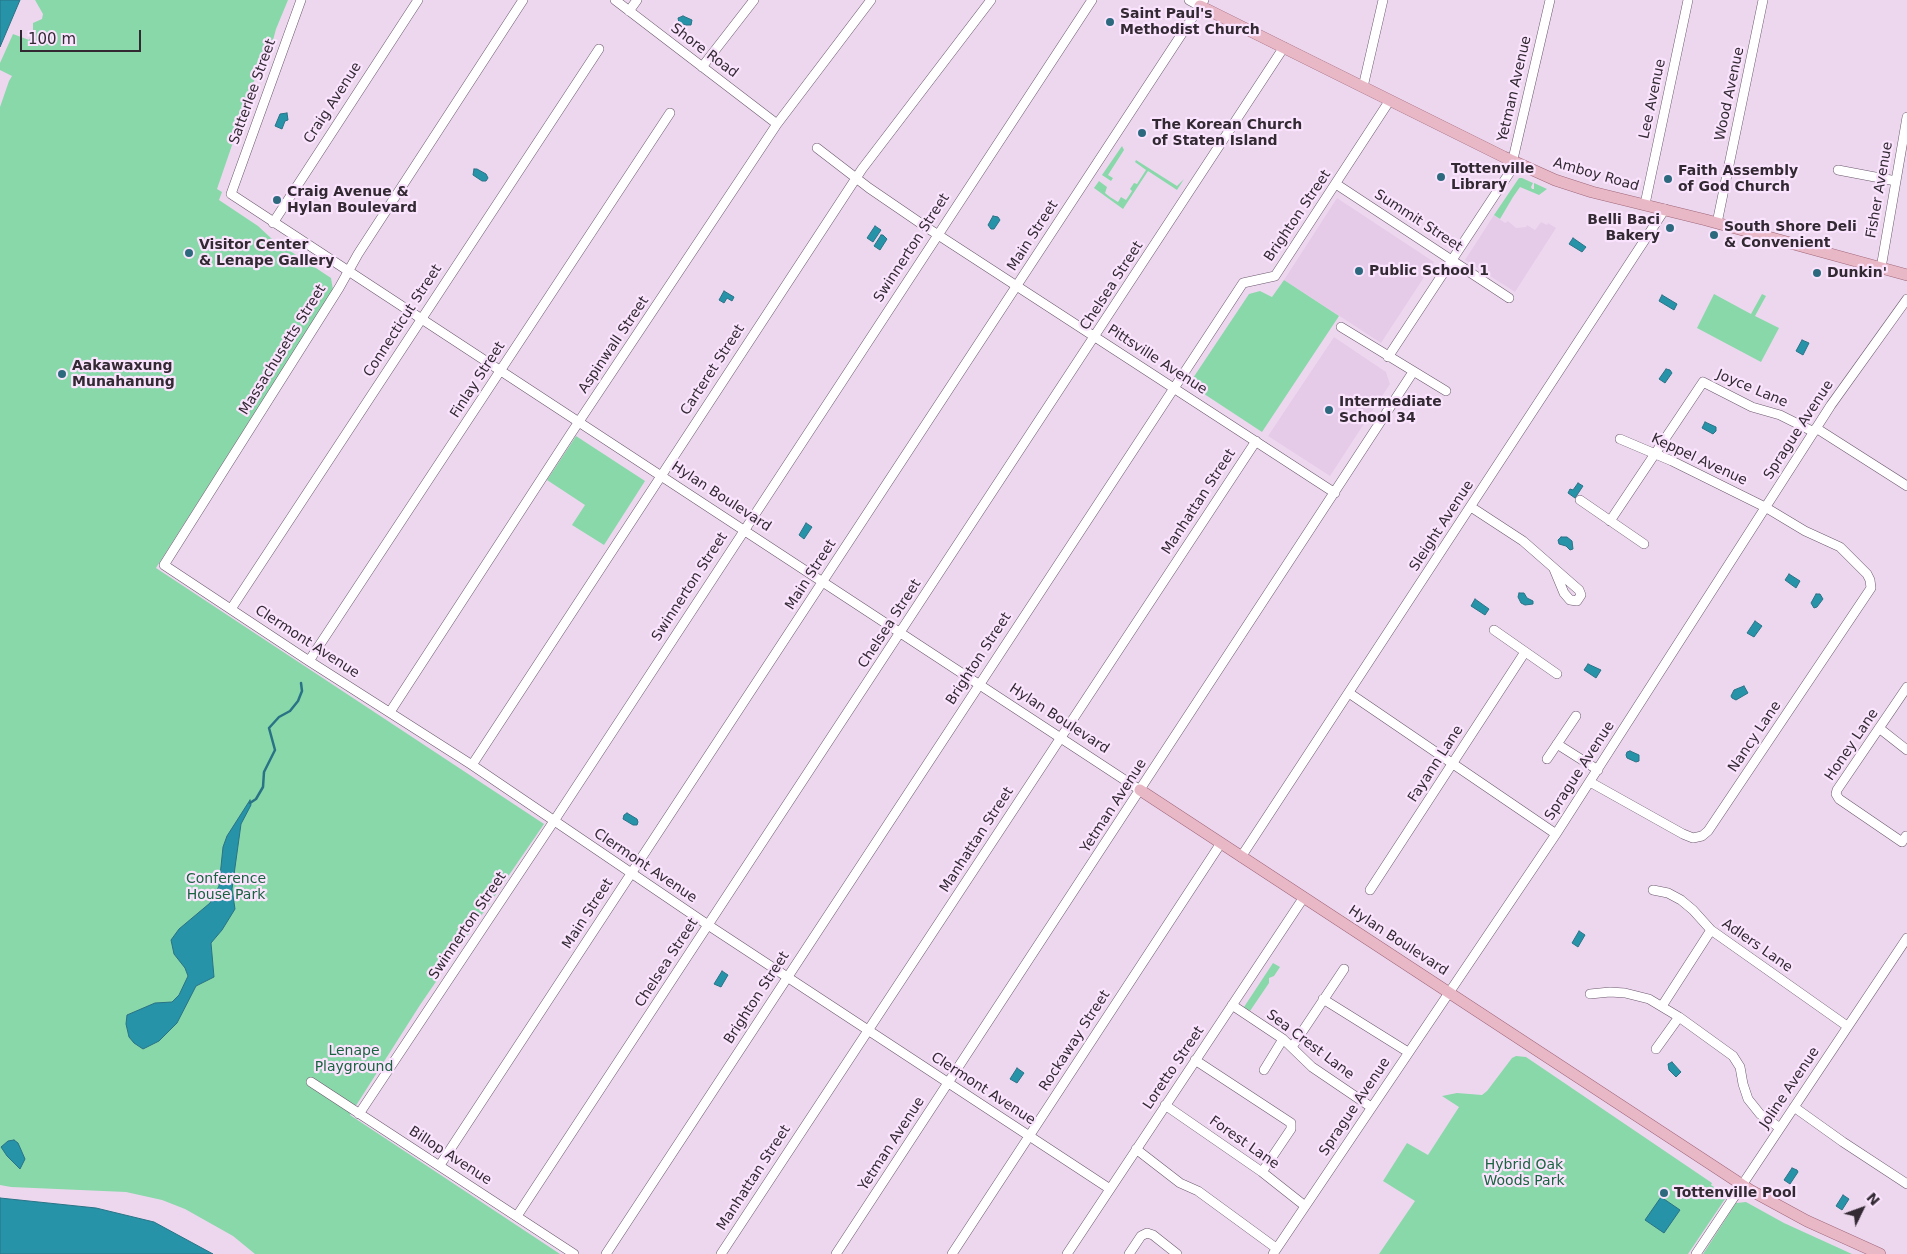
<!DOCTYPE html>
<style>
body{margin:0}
#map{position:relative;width:1907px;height:1254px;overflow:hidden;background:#edd7ef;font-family:"DejaVu Sans",sans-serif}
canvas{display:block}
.north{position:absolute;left:1837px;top:1184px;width:50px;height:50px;-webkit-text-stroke:4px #fae4fd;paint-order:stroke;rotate:48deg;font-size:14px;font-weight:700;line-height:20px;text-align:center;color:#322933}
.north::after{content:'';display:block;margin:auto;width:18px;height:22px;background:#322933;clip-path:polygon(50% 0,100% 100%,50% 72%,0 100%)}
.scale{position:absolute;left:20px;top:30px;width:121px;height:22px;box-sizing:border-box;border:2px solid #322933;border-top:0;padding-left:6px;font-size:15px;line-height:18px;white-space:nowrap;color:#322933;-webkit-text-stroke:4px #fae4fd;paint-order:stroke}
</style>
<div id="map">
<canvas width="1907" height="1254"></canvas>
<div class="north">N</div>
<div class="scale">100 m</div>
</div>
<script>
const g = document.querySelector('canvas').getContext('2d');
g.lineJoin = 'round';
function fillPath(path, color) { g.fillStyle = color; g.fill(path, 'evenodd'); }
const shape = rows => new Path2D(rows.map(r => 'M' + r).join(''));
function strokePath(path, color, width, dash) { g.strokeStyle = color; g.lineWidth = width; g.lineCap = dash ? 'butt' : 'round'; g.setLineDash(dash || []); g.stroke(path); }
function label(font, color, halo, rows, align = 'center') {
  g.font = font + ' "DejaVu Sans",sans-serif'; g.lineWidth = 4.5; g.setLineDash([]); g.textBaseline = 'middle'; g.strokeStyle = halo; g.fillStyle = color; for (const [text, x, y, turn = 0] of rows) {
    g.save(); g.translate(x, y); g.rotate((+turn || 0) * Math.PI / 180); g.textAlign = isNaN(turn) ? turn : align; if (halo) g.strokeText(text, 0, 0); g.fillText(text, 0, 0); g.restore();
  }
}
const built = shape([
 [1337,198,1434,262,1381,343,1284,280],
 [1494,215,1505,223,1508,221,1516,228,1526,227,1527,225,1535,230,1541,222,1547,225,1548,223,1556,228,1515,292,1465,260],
 [1334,337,1386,372,1390,384,1330,476,1268,436]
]);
const green = shape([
 [35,0,288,0,276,29,265,70,262,76,256,75,217,189,222,192,219,200,258,226,272,239,331,278,333,290,156,568,544,824,420,1005,350,1115,560,1254,255,1254,233,1236,185,1209,162,1200,126,1192,11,1187,0,1185,0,107,9,81,12,76,0,70,0,63,13,34,29,40,33,33,33,23,42,19,43,14],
 [1122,146,1124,150,1108,175,1113,178,1111,181,1102,175],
 [1136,160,1177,186,1184,179,1177,190,1148,171,1123,209,1094,188,1099,181,1107,187,1105,193,1110,197,1118,202,1121,197,1126,200,1132,191,1130,189,1134,183,1137,184,1146,170,1135,162],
 [1519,178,1522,178,1533,183,1531,187,1532,189,1534,189,1534,183,1547,189,1539,195,1520,187,1513,197,1500,219,1494,215],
 [1284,280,1339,316,1262,432,1189,384,1249,294,1260,291,1272,297],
 [1714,294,1751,314,1762,294,1766,296,1755,316,1779,328,1761,362,1697,328],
 [576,436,645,481,604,545,572,525,585,505,547,480],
 [1273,963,1280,967,1274,976,1269,978,1269,983,1250,1011,1244,1007],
 [1516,1056,1526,1057,1712,1183,1711,1185,1717,1189,1719,1187,1722,1189,1725,1193,1723,1198,1725,1199,1688,1254,1379,1254,1415,1201,1383,1181,1407,1143,1428,1155,1459,1107,1442,1096,1457,1093,1482,1095,1487,1091,1512,1058],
 [1746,1202,1784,1223,1852,1254,1703,1254,1736,1203]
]);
const water = shape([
 [0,0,20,0,0,47,0,0],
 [683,16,692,20,691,25,686,25,679,23,678,18,683,16],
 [287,113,288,120,285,121,282,129,275,126,280,114,287,113],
 [474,169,477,169,486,174,488,178,486,181,482,181,473,175,474,169],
 [993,216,998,217,1000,220,994,229,991,229,988,225,993,216],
 [875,226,881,230,873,242,867,238,875,226],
 [881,235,883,235,887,239,880,250,874,246,881,235],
 [1573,238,1586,247,1582,252,1569,244,1573,238],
 [724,291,734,297,732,301,727,298,724,303,719,300,724,291],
 [1662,295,1677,304,1674,310,1659,301,1662,295],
 [1802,340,1809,343,1803,355,1796,351,1802,340],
 [1666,369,1670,370,1672,373,1665,383,1659,379,1666,369],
 [1705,422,1716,427,1716,431,1713,434,1702,428,1705,422],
 [1578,483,1583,486,1575,498,1568,493,1570,489,1573,490,1578,483],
 [806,523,812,527,804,539,799,535,806,523],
 [1561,537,1567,537,1572,541,1573,549,1570,550,1566,546,1559,544,1558,540,1561,537],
 [1789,574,1800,581,1796,588,1785,580,1789,574],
 [1519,593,1524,593,1527,598,1533,601,1533,604,1525,605,1521,603,1518,597,1519,593],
 [1816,594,1820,594,1823,599,1817,607,1814,608,1811,603,1816,594],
 [1475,599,1489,609,1485,615,1471,606,1475,599],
 [1755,621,1762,626,1754,637,1747,633,1755,621],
 [1588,664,1601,670,1596,678,1584,670,1588,664],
 [1744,686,1748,693,1736,700,1732,698,1731,696,1734,690,1744,686],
 [1630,751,1639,755,1639,761,1636,762,1627,758,1626,755,1627,752,1630,751],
 [250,800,251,805,241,824,232,889,235,909,222,930,211,943,214,977,196,986,177,1023,159,1041,143,1049,134,1043,129,1037,126,1024,127,1015,155,1003,172,1002,179,995,188,976,185,968,174,954,171,940,179,929,210,903,219,886,223,847,227,836,250,800],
 [627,813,637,819,638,822,637,825,633,825,623,819,624,815,627,813],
 [1579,931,1585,935,1578,947,1572,943,1579,931],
 [722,971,728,975,721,987,714,984,722,971],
 [1672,1062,1681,1072,1676,1077,1669,1070,1668,1064,1672,1062],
 [1017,1068,1024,1073,1017,1083,1010,1079,1017,1068],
 [14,1140,18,1143,25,1159,20,1169,7,1156,1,1147,8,1141,14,1140],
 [1792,1168,1797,1170,1798,1172,1790,1184,1784,1180,1792,1168],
 [1843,1195,1849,1199,1842,1210,1836,1206,1843,1195],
 [1661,1197,1680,1210,1664,1233,1645,1220,1661,1197],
 [0,1198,96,1208,154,1222,213,1254,0,1254,0,1198]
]);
const stream = shape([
 [250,803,256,799,263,787,264,772,275,750,269,728,279,717,290,711,298,701,302,691,301,683]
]);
const minor = shape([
 [301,0,231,194,1140,790],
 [523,0,358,254,339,288,164,565,309,661,472,765,708,925,1110,1189],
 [615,0,777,124],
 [1189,0,1200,6],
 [629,11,637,0],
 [702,67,754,0],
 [1363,87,1383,0],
 [817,148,869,188,929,229,1335,493],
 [1838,170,1896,181],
 [1336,184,1509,298],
 [1645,204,1688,0],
 [273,223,418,0],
 [1717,223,1763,0],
 [1881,268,1907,117],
 [1341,327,1446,391],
 [1388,357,1510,172,1550,0],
 [1816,428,1907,486],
 [1580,500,1644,544],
 [1471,507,1523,541,1579,590,1581,595,1577,601,1570,600,1564,593,1554,569],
 [1610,521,1703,382,1752,407,1780,415,1814,432],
 [231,609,599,49],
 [1494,630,1557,674],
 [309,661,670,113],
 [1349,693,1556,834],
 [390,712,570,435,777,124,871,0],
 [1879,728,1907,750],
 [1557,744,1598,770],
 [1547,759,1576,716],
 [472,765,862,169,991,0],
 [1590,782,1683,834,1693,838,1702,836,1708,831,1871,588,1870,580,1867,574,1840,547,1805,531,1765,507,1672,461,1620,439],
 [1906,836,1902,842,1839,799,1836,794,1837,790,1907,687],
 [1241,857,1665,209],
 [1370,890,1525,652],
 [1653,890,1668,893,1681,900,1693,910,1711,930,1847,1026],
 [1590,994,1610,992,1625,993,1649,999,1679,1017,1733,1056,1740,1067,1743,1084,1748,1099,1760,1114,1780,1128],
 [1323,999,1408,1052],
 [1232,1005,1283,1039,1312,1067,1371,1107],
 [1662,1006,1711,930],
 [1292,1047,1344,969],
 [1656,1049,1679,1017],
 [1195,1060,1291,1123,1291,1129,1262,1172],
 [1264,1070,1283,1039],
 [311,1082,574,1254],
 [1165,1105,1262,1172,1305,1206],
 [1794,1107,1843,1142,1907,1184],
 [359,1114,554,821,1092,0],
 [1136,1149,1180,1183,1198,1191,1276,1248],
 [440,1165,1204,0],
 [517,1216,1284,47],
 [606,1254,1243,283,1275,276,1390,100],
 [721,1254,1256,441],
 [836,1254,1413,372],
 [952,1254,1221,843],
 [1067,1254,1304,897],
 [1129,1254,1141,1236,1147,1233,1153,1235,1177,1254],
 [1273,1254,1556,834,1831,405,1907,299],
 [1696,1254,1907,938]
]);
const major = shape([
 [1200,6,1504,157,1555,180,1592,192,1706,220,1907,275],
 [1140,790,1750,1190,1807,1221,1880,1254]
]);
const markers = [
 [1110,22,5,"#2c697f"],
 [1142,133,5,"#2c697f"],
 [1441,177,5,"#2c697f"],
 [1668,179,5,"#2c697f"],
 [277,200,5,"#2c697f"],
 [1670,228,5,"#2c697f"],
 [1714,235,5,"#2c697f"],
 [189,253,5,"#2c697f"],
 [1359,271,5,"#2c697f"],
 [1817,273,5,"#2c697f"],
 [62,374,5,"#2c697f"],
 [1329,410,5,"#2c697f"],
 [1664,1193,5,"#2c697f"]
];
const poiNames = [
 ["Saint Paul's",1120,14],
 ["Methodist Church",1120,30],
 ["The Korean Church",1152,125],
 ["of Staten Island",1152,141],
 ["Tottenville",1451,169],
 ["Library",1451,185],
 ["Faith Assembly",1678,171],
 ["of God Church",1678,187],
 ["Craig Avenue &",287,192],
 ["Hylan Boulevard",287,208],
 ["Belli Baci",1660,220,"right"],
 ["Bakery",1660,236,"right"],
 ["South Shore Deli",1724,227],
 ["& Convenient",1724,243],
 ["Visitor Center",199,245],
 ["& Lenape Gallery",199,261],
 ["Public School 1",1369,271],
 ["Dunkin'",1827,273],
 ["Aakawaxung",72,366],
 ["Munahanung",72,382],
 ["Intermediate",1339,402],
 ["School 34",1339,418],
 ["Tottenville Pool",1674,1193]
];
const streetNames = [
 ["Shore Road",704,51,37],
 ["Yetman Avenue",1515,89,-77],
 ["Satterlee Street",253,92,-70],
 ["Wood Avenue",1730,94,-78],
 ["Lee Avenue",1653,99,-78],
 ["Craig Avenue",333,103,-57],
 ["Amboy Road",1596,175,16],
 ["Fisher Avenue",1880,190,-80],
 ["Brighton Street",1298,216,-56],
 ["Summit Street",1418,221,33],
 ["Main Street",1033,236,-57],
 ["Swinnerton Street",912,248,-57],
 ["Chelsea Street",1112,286,-57],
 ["Connecticut Street",403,321,-57],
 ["Aspinwall Street",614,345,-56],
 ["Massachusetts Street",283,350,-58],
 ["Pittsville Avenue",1157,360,33],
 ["Carteret Street",713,370,-57],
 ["Finlay Street",478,380,-57],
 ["Joyce Lane",1752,389,23],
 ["Sprague Avenue",1799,430,-57],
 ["Keppel Avenue",1699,460,25],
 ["Hylan Boulevard",721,497,33],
 ["Manhattan Street",1199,502,-57],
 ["Sleight Avenue",1442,526,-57],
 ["Main Street",811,575,-57],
 ["Swinnerton Street",690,587,-57],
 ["Chelsea Street",890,624,-57],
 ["Clermont Avenue",307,642,33],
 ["Brighton Street",979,659,-57],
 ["Hylan Boulevard",1059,719,33],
 ["Nancy Lane",1755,737,-56],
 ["Honey Lane",1852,745,-56],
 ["Fayann Lane",1436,764,-57],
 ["Sprague Avenue",1580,771,-57],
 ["Yetman Avenue",1114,806,-57],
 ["Manhattan Street",977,840,-57],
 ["Clermont Avenue",645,866,34],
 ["Main Street",588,914,-57],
 ["Swinnerton Street",468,926,-56],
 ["Hylan Boulevard",1398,941,33],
 ["Adlers Lane",1757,946,35],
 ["Chelsea Street",667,963,-57],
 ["Brighton Street",757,998,-57],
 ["Rockaway Street",1075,1041,-57],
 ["Sea Crest Lane",1310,1045,37],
 ["Loretto Street",1174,1068,-56],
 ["Joline Avenue",1790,1088,-56],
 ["Clermont Avenue",983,1089,33],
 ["Sprague Avenue",1355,1107,-56],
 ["Forest Lane",1244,1143,35],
 ["Yetman Avenue",892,1144,-57],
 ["Billop Avenue",450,1156,33],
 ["Manhattan Street",754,1178,-57]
];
const parkNames = [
 ["Conference",226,879],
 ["House Park",226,895],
 ["Lenape",354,1051],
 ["Playground",354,1067],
 ["Hybrid Oak",1524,1165],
 ["Woods Park",1524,1181]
];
fillPath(built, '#e6cbe9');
fillPath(green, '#89d8aa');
fillPath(water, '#2693a9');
strokePath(water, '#2a7386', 1);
strokePath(stream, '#2a7386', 2.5);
strokePath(minor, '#6b586d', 10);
strokePath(major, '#9f677a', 12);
strokePath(minor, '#fff', 9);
strokePath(major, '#e9b8c6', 11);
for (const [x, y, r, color] of markers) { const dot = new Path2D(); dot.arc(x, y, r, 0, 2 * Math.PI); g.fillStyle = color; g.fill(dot); strokePath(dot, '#fae4fd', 2); }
label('bold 14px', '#322933', '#fae4fd', poiNames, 'left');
label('14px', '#322933', '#fae4fd', streetNames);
label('14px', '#1a6340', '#fae4fd', parkNames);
</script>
